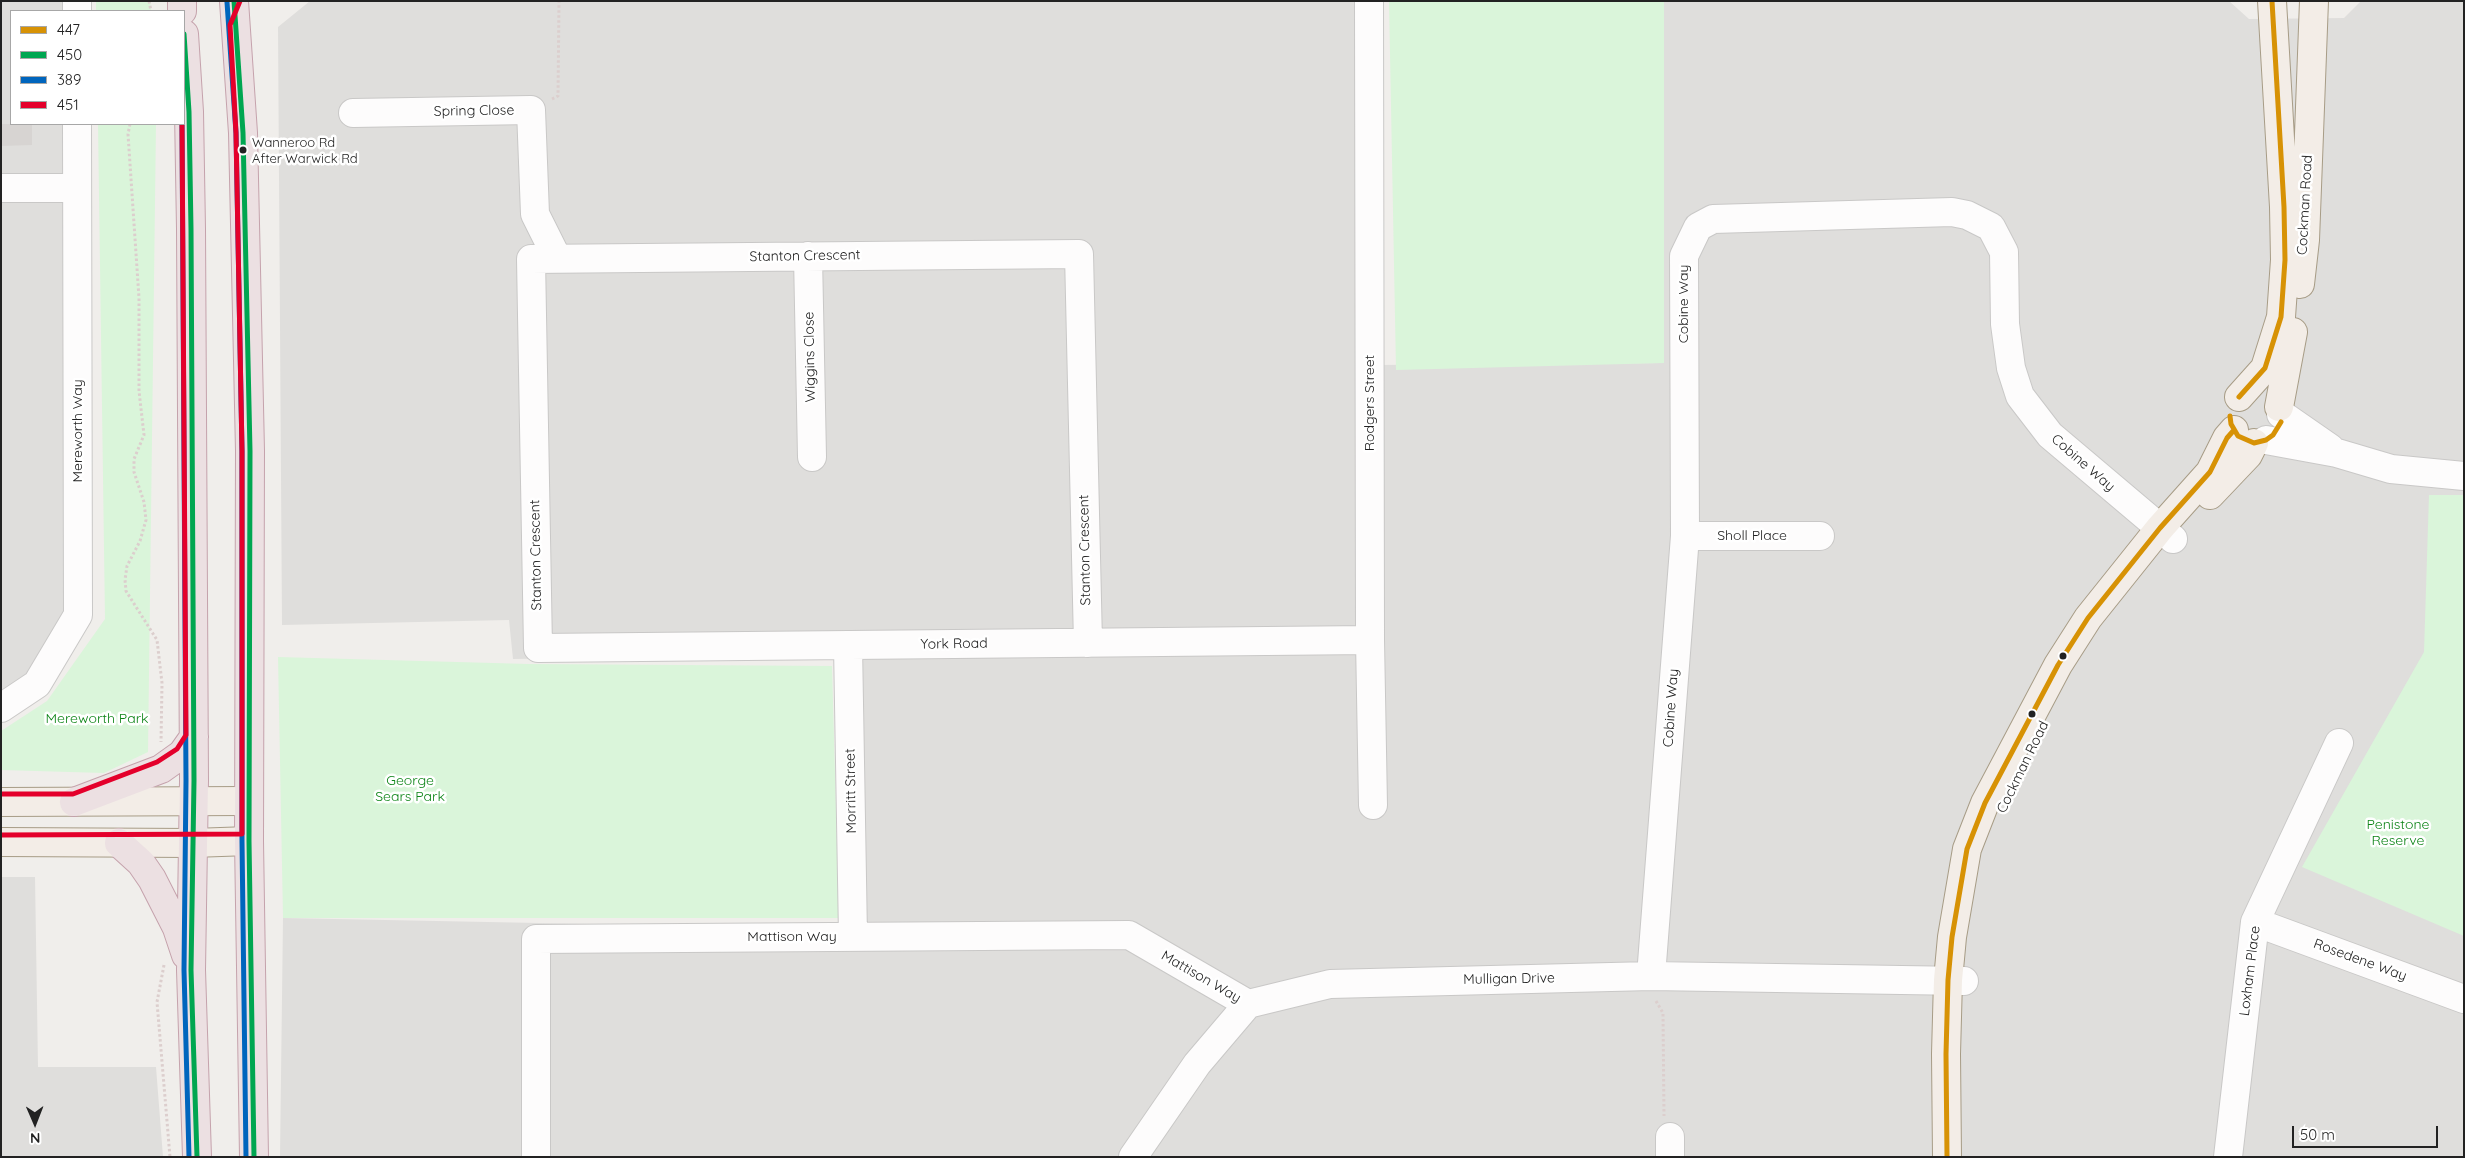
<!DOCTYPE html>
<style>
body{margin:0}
#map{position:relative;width:2465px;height:1158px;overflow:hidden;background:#f0eeeb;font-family:Quicksand,sans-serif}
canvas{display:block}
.frame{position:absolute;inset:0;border:2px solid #222;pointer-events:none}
.legend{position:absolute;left:10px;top:10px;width:175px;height:115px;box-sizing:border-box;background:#fff;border:1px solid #a7a7a7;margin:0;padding:6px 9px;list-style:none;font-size:15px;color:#222}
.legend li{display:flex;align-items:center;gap:10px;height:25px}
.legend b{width:25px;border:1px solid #a7a7a7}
.north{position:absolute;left:10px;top:1098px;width:50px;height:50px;-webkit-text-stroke:4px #fff;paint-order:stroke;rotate:179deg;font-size:14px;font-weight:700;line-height:20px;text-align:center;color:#222}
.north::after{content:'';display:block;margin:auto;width:18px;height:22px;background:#222;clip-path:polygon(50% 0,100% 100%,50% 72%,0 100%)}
.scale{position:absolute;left:2292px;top:1126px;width:146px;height:22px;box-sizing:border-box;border:2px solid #222;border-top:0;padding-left:6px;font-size:15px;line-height:18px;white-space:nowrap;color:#222;-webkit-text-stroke:4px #fff;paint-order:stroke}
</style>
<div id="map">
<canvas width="2465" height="1158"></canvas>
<div class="frame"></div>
<ul class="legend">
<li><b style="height:6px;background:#d79205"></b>447</li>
<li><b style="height:6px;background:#00a651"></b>450</li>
<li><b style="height:6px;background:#0065bd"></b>389</li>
<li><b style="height:6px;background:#e4002b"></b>451</li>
</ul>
<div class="north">N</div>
<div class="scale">50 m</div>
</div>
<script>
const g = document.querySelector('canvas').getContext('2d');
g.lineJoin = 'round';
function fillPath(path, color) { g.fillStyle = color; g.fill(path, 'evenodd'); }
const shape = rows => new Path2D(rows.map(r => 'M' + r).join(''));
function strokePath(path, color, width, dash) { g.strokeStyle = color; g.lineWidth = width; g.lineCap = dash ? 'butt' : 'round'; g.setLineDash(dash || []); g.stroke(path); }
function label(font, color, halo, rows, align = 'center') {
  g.font = font + ' Quicksand,sans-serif'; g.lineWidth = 5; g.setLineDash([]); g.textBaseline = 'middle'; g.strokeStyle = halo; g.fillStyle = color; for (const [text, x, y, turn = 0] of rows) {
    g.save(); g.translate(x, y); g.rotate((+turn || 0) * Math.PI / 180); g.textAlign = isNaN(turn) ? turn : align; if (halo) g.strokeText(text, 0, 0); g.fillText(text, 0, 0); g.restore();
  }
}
const residential = shape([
 [1,1,85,1,85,11,11,11,11,124,86,124,85,625,47,695,1,723],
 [310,1,1371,1,1375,365,1658,363,1659,1,2229,1,2249,19,2344,18,2361,1,2464,1,2464,1157,280,1157,283,918,846,929,840,654,513,659,509,620,282,625,278,27],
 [1,877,35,877,38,1067,156,1067,163,1157,1,1157]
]);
const park = shape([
 [96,1,150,1,151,11,96,11],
 [1389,1,1664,1,1664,363,1396,370],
 [98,124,156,124,148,752,104,773,1,770,1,731,47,701,105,619],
 [2429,495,2464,495,2464,936,2302,867,2424,652],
 [278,657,529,664,832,666,839,918,283,918]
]);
const building = shape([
 [1,124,32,124,32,145,1,146]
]);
const path = shape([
 [149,1,151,11],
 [552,99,558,96,559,1],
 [130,124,128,134,139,298,139,391,144,435,134,459,134,472,144,502,146,520,140,541,127,566,125,580,126,591,157,640,162,683,161,742],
 [164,965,157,1002,170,1157],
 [1656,1001,1663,1013,1664,1116]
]);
const minor = shape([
 [77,1,77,11],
 [1369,1,1370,640,1373,805],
 [353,113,531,110,535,214,557,258],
 [1,188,77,188],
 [808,256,812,457],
 [2281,414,2330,448],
 [2266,440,2337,453,2391,469,2464,476],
 [1685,536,1820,536],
 [1088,643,1079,254,531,259,538,648,1370,640],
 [848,645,853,937],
 [1,708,37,684,78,615,77,124],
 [2255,922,2464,999],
 [1651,976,1685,536,1684,256,1698,227,1713,219,1952,212,1967,215,1991,227,2004,252,2005,324,2011,368,2020,396,2050,435,2173,539],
 [1670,1137,1670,1157],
 [536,1157,536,939,1129,935,1248,1004],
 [1133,1157,1197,1064,1248,1004,1330,984,1651,976,1964,981],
 [2228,1157,2255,922,2339,743]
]);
const major = shape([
 [2300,284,2305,240,2314,1],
 [2239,397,2265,368,2281,317,2285,260,2284,207,2272,1],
 [2279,407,2293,332],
 [2210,495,2248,455,2254,443],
 [1,802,249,801],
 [1,842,193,843,249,841],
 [1947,1157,1946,1054,1948,980,1952,937,1967,849,1985,803,2058,665,2088,618,2160,528,2210,472,2227,438,2234,430]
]);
const highway = shape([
 [182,1,182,11],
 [234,1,243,133,250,451,249,841,254,1157],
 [184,34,189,112,191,229,194,781,191,970,197,1157],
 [74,802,161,769,182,754,194,737],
 [119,843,141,863,152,879,177,928,186,955]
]);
const bus1 = shape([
 [2239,397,2265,368,2281,317,2285,260,2284,207,2272,1],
 [2230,416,2231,424,2238,436,2254,443,2266,440,2273,435,2281,422],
 [1947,1157,1946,1054,1948,980,1952,937,1967,849,1985,803,2058,665,2088,618,2160,528,2210,472,2227,438,2234,430]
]);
const bus2 = shape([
 [234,1,243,133,250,451,249,841,254,1157],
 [184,34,189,112,191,229,194,781,191,970,197,1157]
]);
const bus3 = shape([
 [227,2,236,133,242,451,242,841,246,1157],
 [182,124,186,781,184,970,189,1157]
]);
const bus4 = shape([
 [1,794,73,794,157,762,177,749,186,735,182,124],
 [1,835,242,834,242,451,236,133,230,25,240,1]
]);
const markers = [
 [243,150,4.5,"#222"],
 [2063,656,4.5,"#222"],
 [2032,714,4.5,"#222"]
];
const busNames = [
 ["Wanneroo Rd",252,143],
 ["After Warwick Rd",252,159]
];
const streetNames = [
 ["Spring Close",474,111,-1],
 ["Cockman Road",2305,205,-87],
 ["Stanton Crescent",805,256,-1],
 ["Cobine Way",1684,304,-90],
 ["Wiggins Close",810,357,-91],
 ["Rodgers Street",1370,403,-90],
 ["Mereworth Way",78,431,-90],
 ["Cobine Way",2083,463,41],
 ["Sholl Place",1752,536],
 ["Stanton Crescent",1085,550,-91],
 ["Stanton Crescent",536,555,-91],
 ["York Road",954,644,-1],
 ["Cobine Way",1671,708,-86],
 ["Cockman Road",2023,767,-64],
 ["Morritt Street",851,791,-91],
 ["Mattison Way",792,937],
 ["Rosedene Way",2360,960,20],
 ["Loxham Place",2250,971,-83],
 ["Mattison Way",1201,977,30],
 ["Mulligan Drive",1509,979,-1]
];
const parkNames = [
 ["Mereworth Park",97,719],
 ["George",410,781],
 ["Sears Park",410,797],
 ["Penistone",2398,825],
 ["Reserve",2398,841]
];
fillPath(residential, '#dfdedc');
fillPath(park, '#daf5da');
fillPath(building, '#d7d4d2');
strokePath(minor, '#c9c8c7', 30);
strokePath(major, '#a79c86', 30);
strokePath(highway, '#c5a2ac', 30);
strokePath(path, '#dccecd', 3, [2.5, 2.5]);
strokePath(minor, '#fdfcfc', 28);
strokePath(major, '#f3ede7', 28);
strokePath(highway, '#ece0e2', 28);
strokePath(bus1, '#d79205', 5);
strokePath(bus2, '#00a651', 5);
strokePath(bus3, '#0065bd', 5);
strokePath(bus4, '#e4002b', 5);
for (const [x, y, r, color] of markers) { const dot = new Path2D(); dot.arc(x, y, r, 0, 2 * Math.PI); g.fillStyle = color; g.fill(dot); strokePath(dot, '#fff', 2); }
label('13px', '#222', '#fff', busNames, 'left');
label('14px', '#222', '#fff', streetNames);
label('14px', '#0c8416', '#fff', parkNames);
</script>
